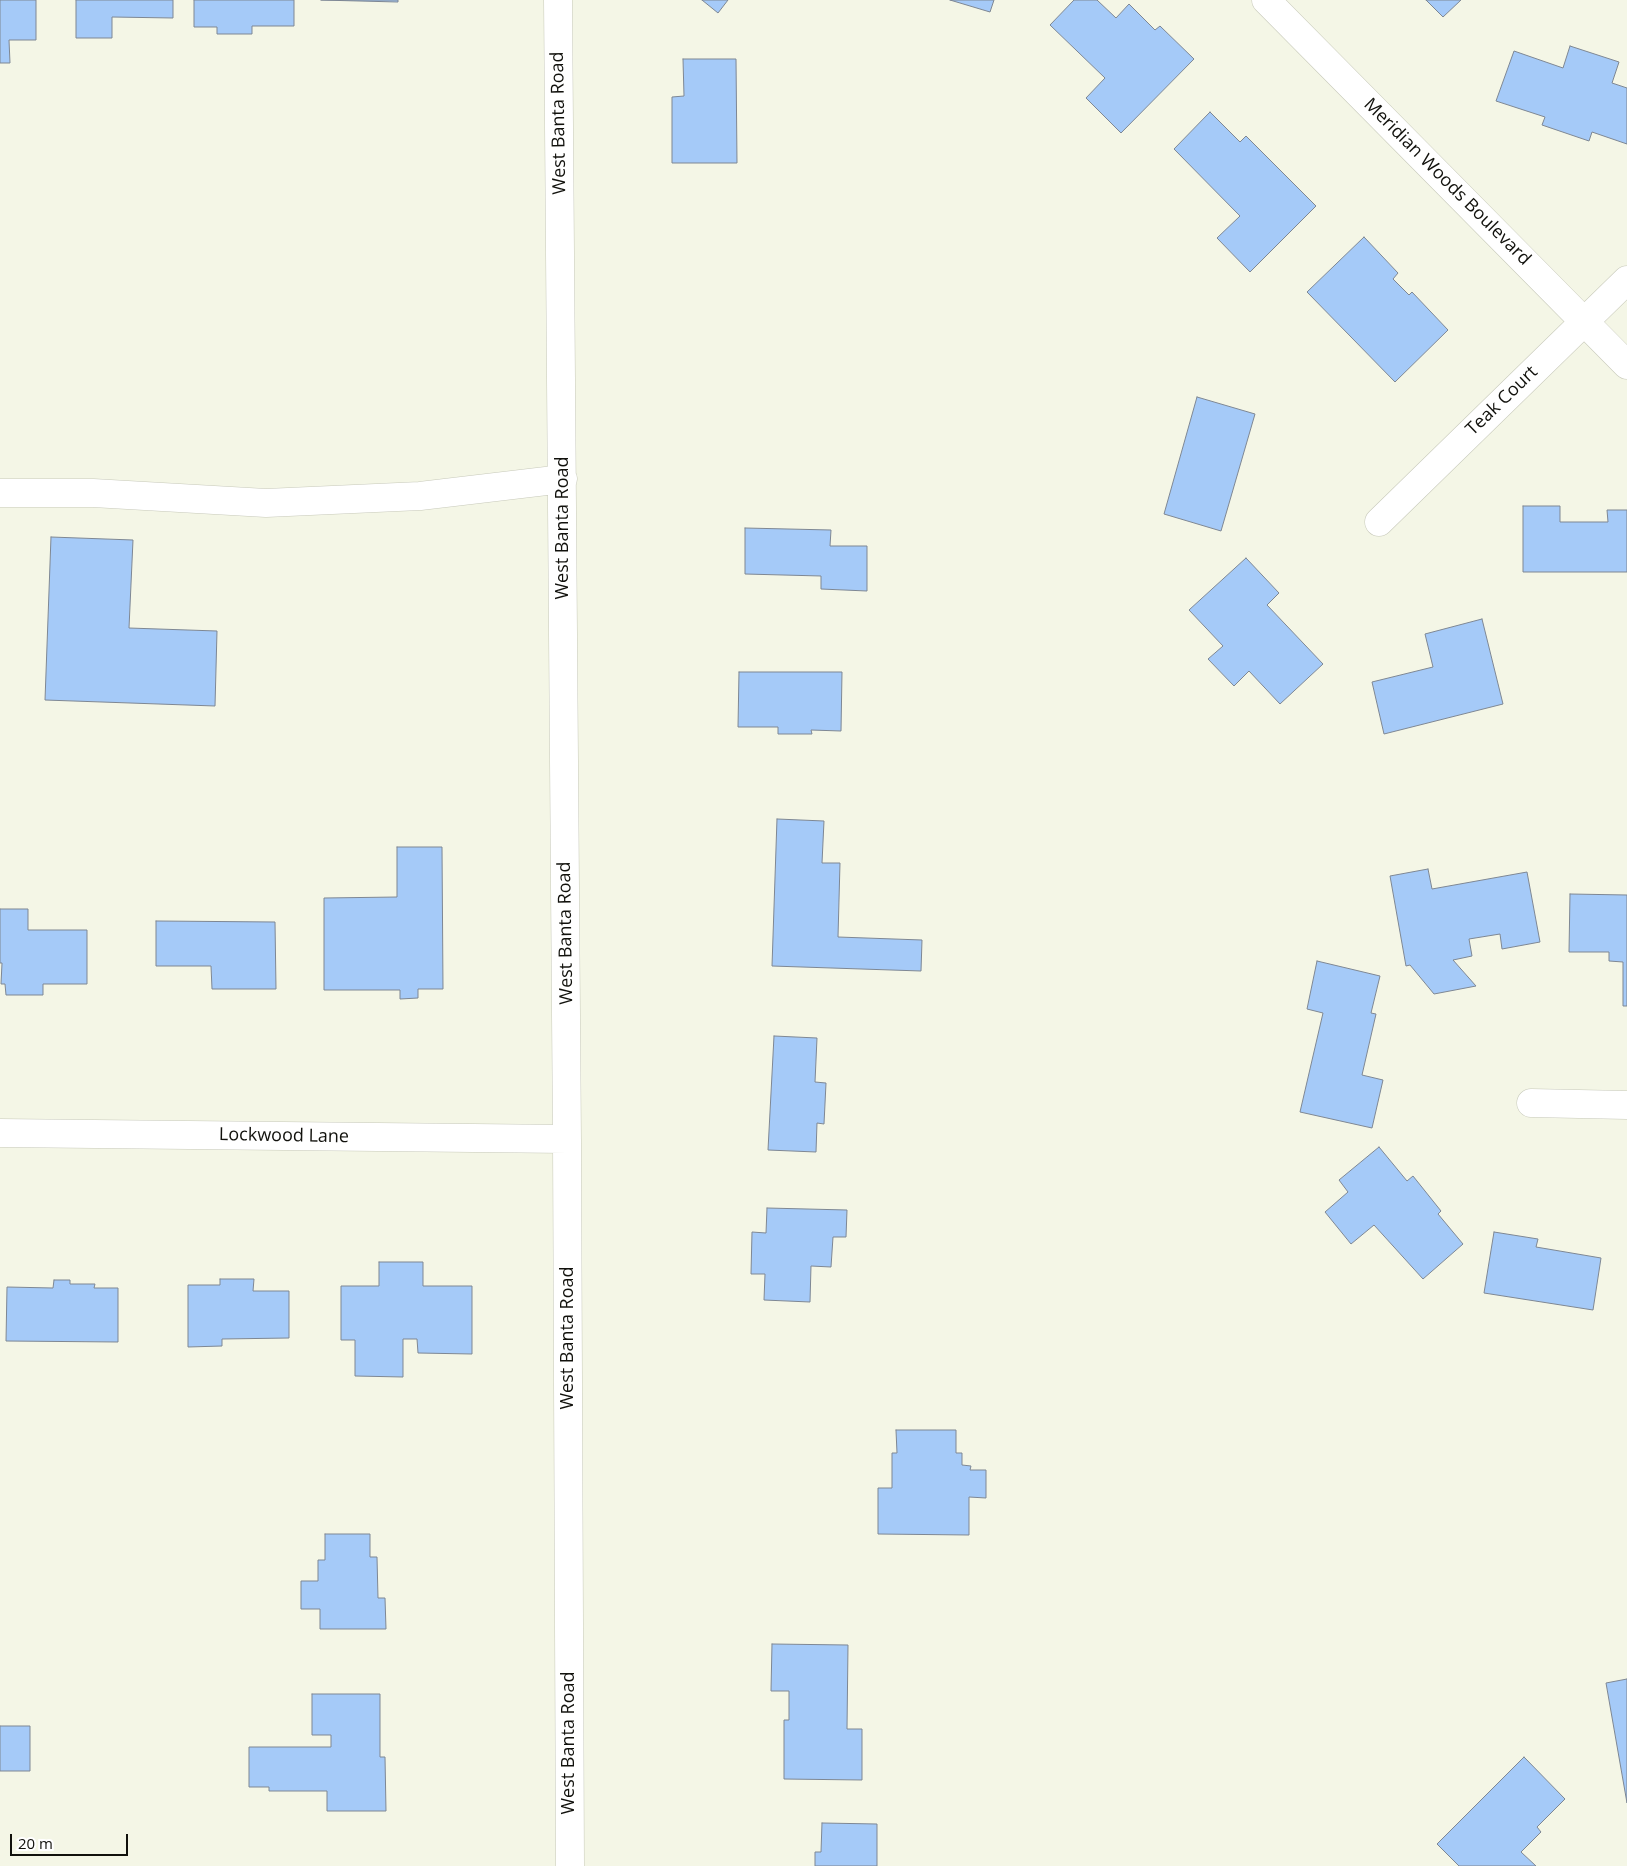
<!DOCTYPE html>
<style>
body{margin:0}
#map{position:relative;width:1627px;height:1866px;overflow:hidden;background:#f4f6e6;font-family:"Open Sans",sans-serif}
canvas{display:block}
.scale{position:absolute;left:10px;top:1834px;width:118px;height:22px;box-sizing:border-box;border:2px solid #11110c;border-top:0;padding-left:6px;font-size:15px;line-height:18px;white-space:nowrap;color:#11110c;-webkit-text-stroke:4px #fff;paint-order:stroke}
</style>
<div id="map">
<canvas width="1627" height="1866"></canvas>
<div class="scale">20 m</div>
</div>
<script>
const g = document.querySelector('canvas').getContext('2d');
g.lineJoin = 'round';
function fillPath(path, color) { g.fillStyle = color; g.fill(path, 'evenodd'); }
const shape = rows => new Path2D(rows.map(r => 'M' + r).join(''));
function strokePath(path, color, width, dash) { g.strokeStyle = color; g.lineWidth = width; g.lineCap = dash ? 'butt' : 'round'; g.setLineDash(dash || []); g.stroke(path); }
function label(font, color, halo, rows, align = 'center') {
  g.font = font + ' "Open Sans",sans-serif'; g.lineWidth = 5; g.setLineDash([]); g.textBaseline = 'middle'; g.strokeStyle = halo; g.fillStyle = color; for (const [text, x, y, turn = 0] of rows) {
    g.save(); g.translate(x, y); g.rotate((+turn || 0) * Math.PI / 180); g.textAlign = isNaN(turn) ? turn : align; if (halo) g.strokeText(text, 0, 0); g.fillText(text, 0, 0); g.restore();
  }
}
const building = shape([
 [0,0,36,0,36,40,9,40,10,63,0,63,0,0],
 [76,0,173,0,173,18,112,17,112,38,76,38,76,0],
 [194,0,294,0,294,26,252,26,252,34,217,34,217,27,194,27,194,0],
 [321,0,398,0,398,2,321,0],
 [702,0,728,0,718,13,702,0],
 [950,0,994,0,990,12,950,0],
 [1074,0,1097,0,1116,18,1129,4,1155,30,1160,26,1194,59,1121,133,1086,98,1105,78,1050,25,1074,0],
 [1426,0,1461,0,1443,17,1426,0],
 [1570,46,1619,62,1612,83,1627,88,1627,144,1592,132,1589,141,1542,125,1545,117,1496,101,1514,51,1563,68,1570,46],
 [683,59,736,59,737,163,672,163,672,97,684,96,683,59],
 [1210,112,1240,142,1246,136,1316,206,1250,272,1217,238,1240,216,1174,149,1210,112],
 [1364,237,1398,273,1393,279,1409,295,1412,292,1448,330,1395,382,1307,292,1364,237],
 [1197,397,1255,414,1221,531,1164,514,1197,397],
 [1523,506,1560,506,1560,522,1608,522,1607,510,1627,510,1627,572,1523,572,1523,506],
 [745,528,831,530,830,546,867,546,867,591,821,589,821,576,745,574,745,528],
 [51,537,133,540,129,628,217,631,215,706,45,700,51,537],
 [1246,558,1279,593,1267,605,1323,664,1280,704,1249,671,1234,686,1208,659,1223,646,1189,610,1246,558],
 [1482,619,1503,704,1384,734,1372,682,1433,667,1425,634,1482,619],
 [739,672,842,672,841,731,811,730,812,734,778,734,778,727,738,727,739,672],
 [777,819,824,821,822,863,840,863,838,937,922,940,921,971,772,966,777,819],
 [397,847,442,847,443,989,418,989,418,998,400,999,400,990,324,990,324,898,397,897,397,847],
 [1428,869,1432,889,1527,872,1540,942,1502,949,1500,934,1469,939,1472,956,1453,960,1476,986,1434,994,1410,965,1406,966,1390,876,1428,869],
 [1570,894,1627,895,1627,1006,1623,1006,1623,962,1609,961,1609,952,1569,952,1570,894],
 [0,909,28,909,28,930,87,930,87,984,43,984,43,995,6,995,5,984,1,984,2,963,0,963,0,909],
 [156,921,275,922,276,989,212,989,211,966,156,966,156,921],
 [1317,961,1380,976,1371,1013,1376,1014,1362,1075,1383,1080,1372,1128,1300,1112,1323,1013,1307,1009,1317,961],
 [774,1036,817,1038,815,1082,826,1083,824,1124,817,1123,816,1152,768,1150,774,1036],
 [1379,1147,1407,1181,1413,1176,1441,1211,1438,1214,1463,1244,1423,1279,1374,1225,1351,1244,1325,1212,1348,1192,1339,1180,1379,1147],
 [767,1208,847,1210,846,1237,833,1237,831,1267,811,1266,810,1302,764,1300,765,1274,751,1274,752,1232,766,1233,767,1208],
 [1494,1232,1538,1239,1536,1247,1601,1258,1593,1310,1484,1293,1494,1232],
 [379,1262,423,1262,423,1286,472,1286,472,1354,418,1353,417,1339,403,1339,403,1377,355,1376,355,1340,341,1340,341,1286,379,1286,379,1262],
 [220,1279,254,1279,253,1291,289,1291,289,1338,222,1339,222,1346,188,1347,188,1285,220,1285,220,1279],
 [54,1280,70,1280,70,1284,95,1284,94,1288,118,1288,118,1342,6,1341,7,1287,53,1288,54,1280],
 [896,1430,956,1430,956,1453,962,1453,962,1465,971,1466,970,1470,986,1470,986,1498,969,1497,969,1535,878,1534,878,1488,892,1488,892,1453,897,1453,896,1430],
 [325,1534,370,1534,370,1557,377,1557,378,1598,385,1598,386,1629,320,1629,320,1609,301,1609,301,1581,318,1581,318,1560,325,1560,325,1534],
 [772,1644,848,1645,847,1729,862,1729,862,1780,784,1779,784,1720,789,1720,789,1691,771,1691,772,1644],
 [1627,1679,1627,1803,1606,1683,1627,1679],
 [312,1694,380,1694,380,1757,385,1757,386,1811,327,1811,327,1791,269,1791,269,1787,249,1787,249,1747,331,1747,331,1735,312,1735,312,1694],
 [0,1726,30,1726,30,1771,0,1771,0,1726],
 [1524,1757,1565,1799,1537,1827,1541,1832,1521,1852,1536,1866,1459,1866,1437,1844,1524,1757],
 [822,1823,877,1824,877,1866,815,1866,815,1852,821,1852,822,1823]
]);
const minor = shape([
 [558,0,567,1139,570,1866],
 [1266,0,1627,365],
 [0,493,93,493,266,503,420,496,563,479],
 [1379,522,1627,280],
 [1531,1103,1627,1105],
 [0,1133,567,1139]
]);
const streetNames = [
 ["West Banta Road",559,123,-91],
 ["Meridian Woods Boulevard",1447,182,45],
 ["Teak Court",1502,401,-44],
 ["West Banta Road",563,528,-90],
 ["West Banta Road",566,933,-91],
 ["Lockwood Lane",284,1136,1],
 ["West Banta Road",568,1338,-90],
 ["West Banta Road",569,1743,-90]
];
fillPath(building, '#a5caf8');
strokePath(building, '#7e8793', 1);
strokePath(minor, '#c7c9ba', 29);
strokePath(minor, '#fff', 28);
label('18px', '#11110c', '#fff', streetNames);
</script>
